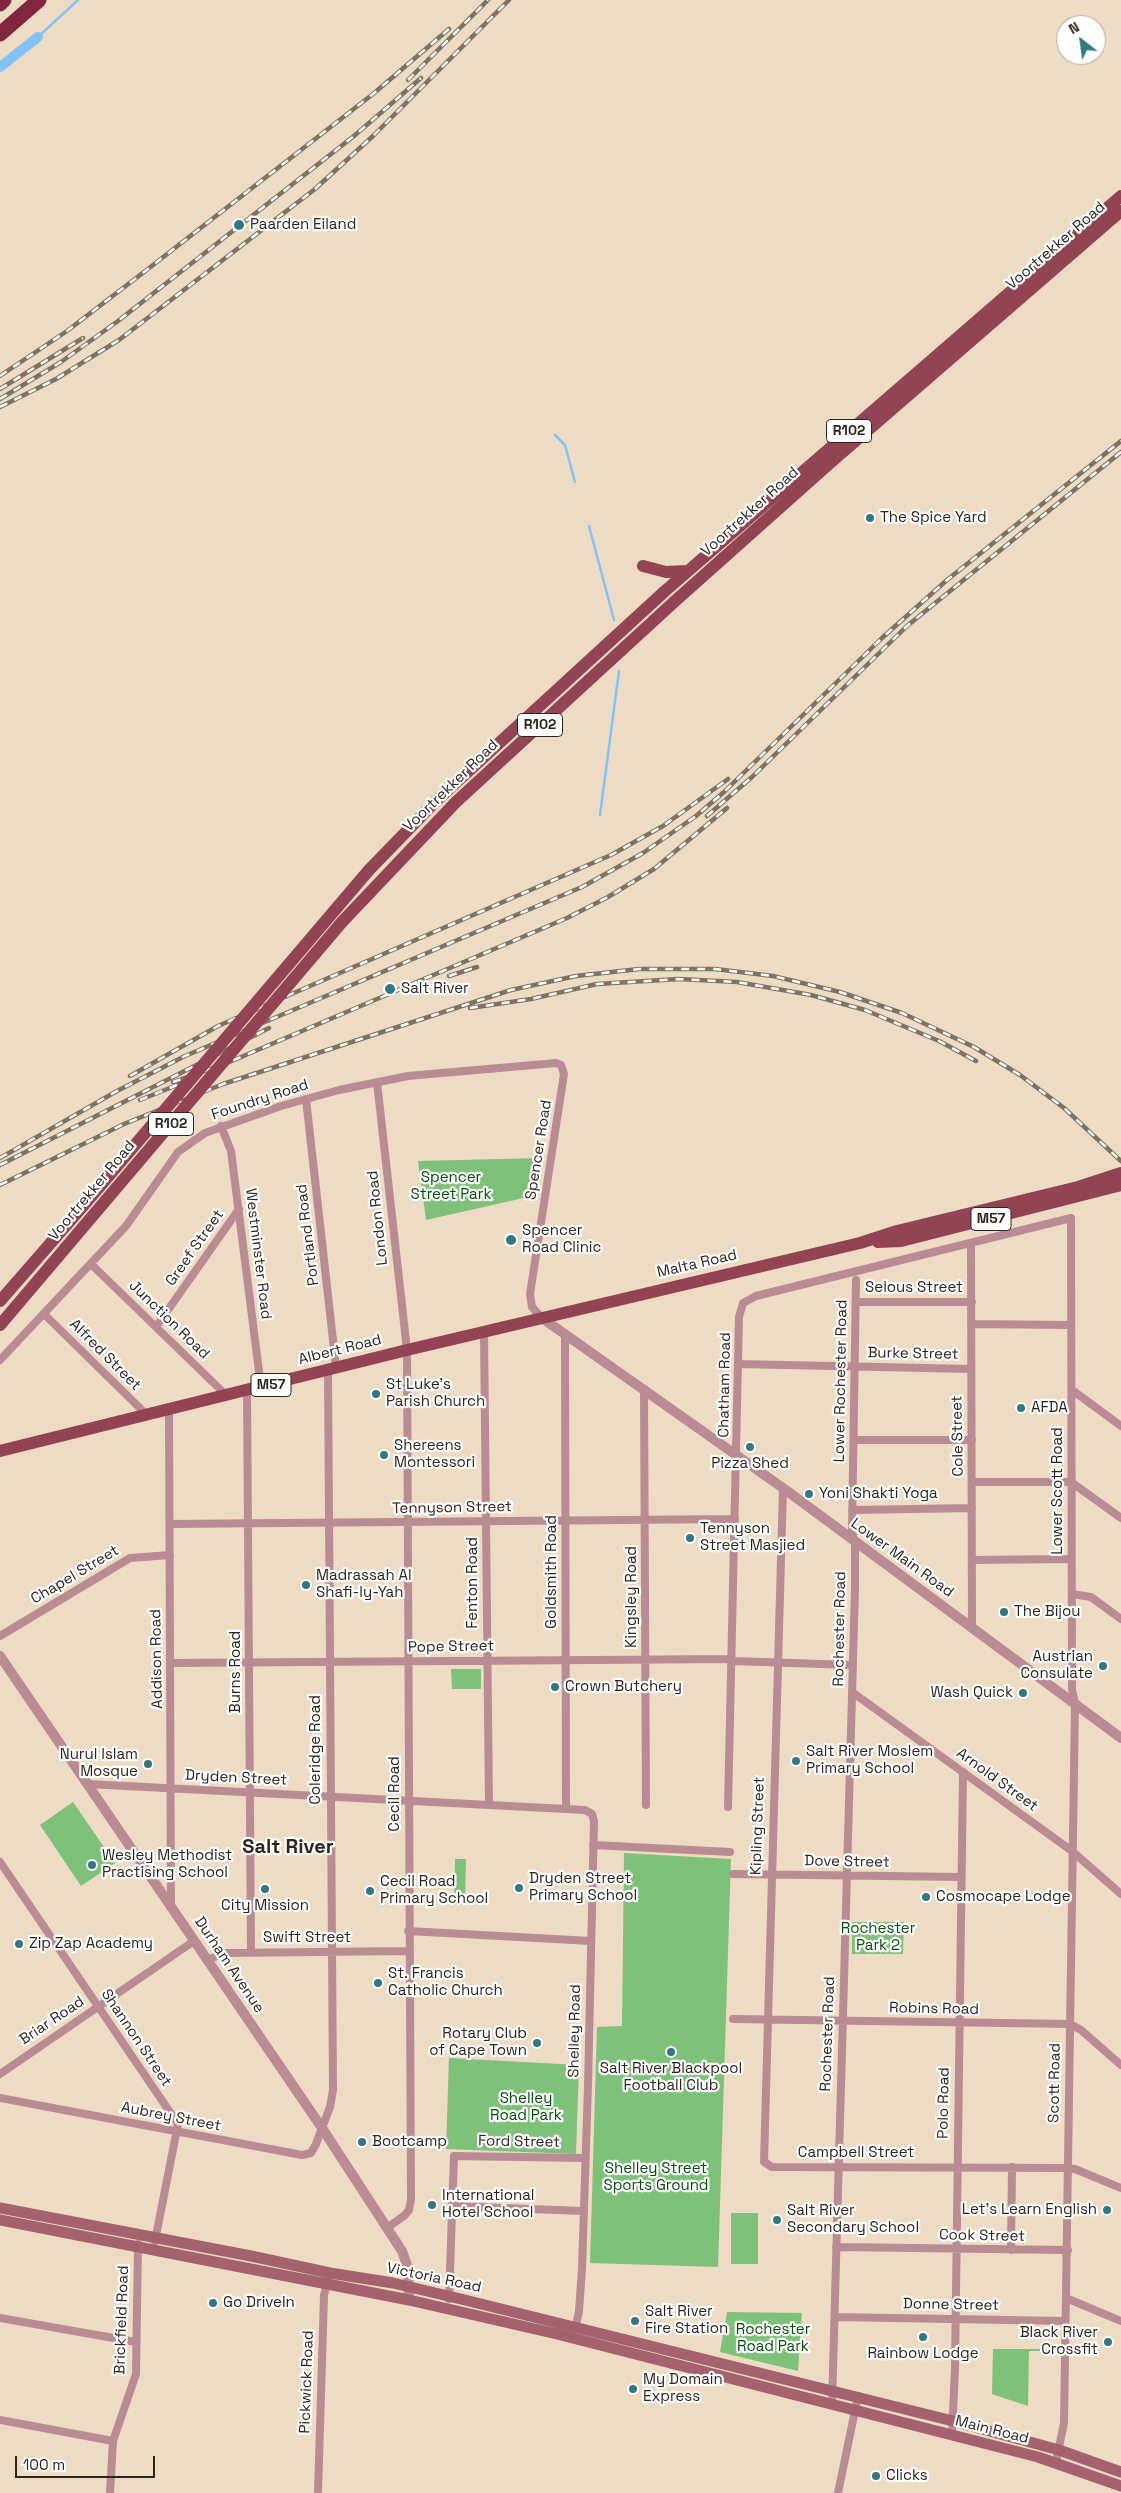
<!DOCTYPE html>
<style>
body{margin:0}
#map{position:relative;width:1121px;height:2493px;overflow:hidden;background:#eedbc3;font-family:"Space Grotesk",sans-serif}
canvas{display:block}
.north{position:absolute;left:1056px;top:15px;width:50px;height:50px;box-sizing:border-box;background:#fff;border:1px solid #aba8a4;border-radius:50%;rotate:330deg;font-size:14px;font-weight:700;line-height:20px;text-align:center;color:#2c251c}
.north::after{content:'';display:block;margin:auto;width:18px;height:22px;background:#307882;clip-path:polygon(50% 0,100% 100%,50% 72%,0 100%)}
.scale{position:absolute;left:15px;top:2456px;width:140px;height:22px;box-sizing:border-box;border:2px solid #2c251c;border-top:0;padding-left:6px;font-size:15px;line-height:18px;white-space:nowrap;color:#2c251c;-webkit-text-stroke:4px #fff;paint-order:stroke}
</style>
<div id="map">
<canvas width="1121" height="2493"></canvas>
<div class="north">N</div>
<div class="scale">100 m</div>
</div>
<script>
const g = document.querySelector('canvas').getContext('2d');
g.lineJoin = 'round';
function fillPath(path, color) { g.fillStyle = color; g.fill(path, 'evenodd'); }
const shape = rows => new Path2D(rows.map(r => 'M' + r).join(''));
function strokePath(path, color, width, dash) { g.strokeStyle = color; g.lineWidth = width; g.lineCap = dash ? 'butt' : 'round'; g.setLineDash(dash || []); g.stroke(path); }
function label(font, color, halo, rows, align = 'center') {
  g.font = font + ' "Space Grotesk",sans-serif'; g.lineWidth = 4.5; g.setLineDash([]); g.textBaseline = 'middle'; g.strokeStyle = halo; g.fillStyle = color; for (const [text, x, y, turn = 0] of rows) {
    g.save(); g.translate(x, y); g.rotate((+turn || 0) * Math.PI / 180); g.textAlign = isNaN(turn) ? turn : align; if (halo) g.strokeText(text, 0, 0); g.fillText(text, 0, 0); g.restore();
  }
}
const green = shape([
 [541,1158,537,1195,426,1220,418,1161],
 [451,1669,481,1669,481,1689,452,1689],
 [73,1802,115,1863,81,1886,40,1825],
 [624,1853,731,1859,718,2267,590,2263,597,2027,622,2026],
 [455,1859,466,1859,465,1905,454,1905],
 [852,1922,904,1922,903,1954,852,1954],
 [449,2058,579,2065,576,2154,446,2149],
 [731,2213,758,2213,758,2264,731,2264],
 [727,2312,802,2313,798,2371,720,2352],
 [993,2349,1056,2349,1056,2351,1029,2351,1028,2406,992,2394]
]);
const stream = shape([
 [38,37,78,0],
 [555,435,565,445,575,482],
 [589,526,614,620],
 [600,815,619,671]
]);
const canal = shape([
 [0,67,38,37]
]);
const minor = shape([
 [377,1082,407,1350,411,2199,409,2210,405,2215,387,2228],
 [306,1099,336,1367],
 [221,1126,231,1151,261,1387],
 [971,1245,972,1627],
 [91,1264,227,1396],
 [856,1302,972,1302],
 [44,1314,147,1415],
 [972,1324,1071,1325],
 [156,1327,239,1209],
 [484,1332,489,1805],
 [565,1336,566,1809],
 [0,1360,126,1226,178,1152,205,1133,281,1106,339,1090,408,1076,556,1063,561,1065,564,1074,530,1294,532,1307,542,1318],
 [739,1364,971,1369],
 [644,1389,646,1805],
 [1072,1390,1121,1426],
 [247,1391,251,1952],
 [169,1410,171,1907],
 [854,1440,972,1440],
 [972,1482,1071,1482],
 [1071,1482,1121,1518],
 [783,1488,764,2162,772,2167,1067,2168,1075,2169,1121,2188],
 [852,1510,972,1508],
 [170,1524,735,1519],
 [972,1560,1071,1559],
 [1072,1594,1091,1597,1121,1619],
 [0,1636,130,1558,170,1555],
 [732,1661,852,1665],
 [171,1663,732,1659],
 [852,1692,1072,1851,1121,1894],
 [88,1784,585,1810,592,1814,594,1821,588,2086,582,2269,579,2311,575,2330],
 [728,1807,739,1317,743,1303,756,1296,1071,1218,1072,1689,1075,1704,1064,2423,1056,2462],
 [593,1845,730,1852],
 [0,1862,178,2124,155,2241],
 [733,1874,961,1877],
 [408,1931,591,1941],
 [207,1960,225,1953,409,1951],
 [733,2019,1070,2024,1081,2030,1121,2065],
 [0,2074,194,1941],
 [0,2098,302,2155,311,2153,316,2144,330,2107,333,2090,328,1370],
 [451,2206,583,2211],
 [836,2247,1068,2250],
 [1011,2250,1012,2167],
 [1066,2298,1121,2321],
 [449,2299,454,2156,585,2158],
 [835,2317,1065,2321],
 [0,2318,136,2342],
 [832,2405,855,1589,855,1543,852,1532,856,1280],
 [0,2420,113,2441],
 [952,2435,955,2368,963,1772],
 [110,2493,113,2441,136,2374,138,2244],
 [318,2493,324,2295,328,2281],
 [838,2493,858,2396]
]);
const tertiary = shape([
 [542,1318,783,1488,1121,1738],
 [0,1656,322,2128,402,2251,408,2268,409,2300]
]);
const secondary = shape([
 [0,2208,251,2256,330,2273,393,2283,465,2300,953,2421,1059,2450,1121,2472],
 [0,2220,409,2300,557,2334,1038,2457,1121,2486]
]);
const primary = shape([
 [643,566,666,572,687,571],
 [369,870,437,800,665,591,1121,196],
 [342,922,456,802,674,602,830,463,1121,211],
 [878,1242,901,1241,1121,1185],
 [0,1301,83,1206],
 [0,1451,407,1350,860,1243,897,1231,1078,1187,1121,1173]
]);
const motorway = shape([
 [0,4,4,0],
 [0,34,39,0]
]);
const rail = shape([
 [408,80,488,0],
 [0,376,67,331,144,272,373,94,449,29],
 [0,389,83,338],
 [0,399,61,362,118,321,354,136,421,78],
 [0,407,56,379,119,340,315,189,373,136,509,0],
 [707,816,752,777,907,626,1121,452],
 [449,976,477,967],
 [470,1008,531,999,597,984,679,979,737,982,811,995,865,1010,939,1041,976,1061],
 [130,1076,218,1026,611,855,663,826,728,779],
 [173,1082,227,1063,567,918,608,897,654,869,727,808],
 [140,1100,182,1083],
 [0,1158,117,1091,185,1056,582,887,643,853,696,816,724,792,882,638,947,580,1121,441],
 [0,1165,269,1028],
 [0,1185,124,1124,223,1084,511,990,576,976,639,969,715,969,773,976,840,992,902,1013,974,1047,1020,1075,1064,1108,1121,1161]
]);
const primaryBridge = shape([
 [83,1206,369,870],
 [0,1325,342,922]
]);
const markers = [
 [239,225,6,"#307882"],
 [870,518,5,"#307882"],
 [390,989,6,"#307882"],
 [511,1240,6,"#307882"],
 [376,1394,5,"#307882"],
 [1021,1408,5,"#307882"],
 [750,1447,5,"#307882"],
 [384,1455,5,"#307882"],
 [809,1494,5,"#307882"],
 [690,1538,5,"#307882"],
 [306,1585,5,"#307882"],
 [1004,1612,5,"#307882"],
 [1103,1666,5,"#307882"],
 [555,1687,5,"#307882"],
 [1023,1693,5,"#307882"],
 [796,1761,5,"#307882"],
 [148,1764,5,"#307882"],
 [92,1865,5,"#307882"],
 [519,1888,5,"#307882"],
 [265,1889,5,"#307882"],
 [370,1891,5,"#307882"],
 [926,1897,5,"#307882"],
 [19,1944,5,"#307882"],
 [378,1983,5,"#307882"],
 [537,2043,5,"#307882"],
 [671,2052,5,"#307882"],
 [362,2142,5,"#307882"],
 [432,2205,5,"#307882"],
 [1107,2210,5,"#307882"],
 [777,2220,5,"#307882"],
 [213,2303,5,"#307882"],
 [635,2321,5,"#307882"],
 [923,2337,5,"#307882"],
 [1108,2342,5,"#307882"],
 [633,2389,5,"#307882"],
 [876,2476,5,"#307882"]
];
const shields = [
 [849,431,45],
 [540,725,45],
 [171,1124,45],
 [991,1219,40],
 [271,1385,40]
];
const shieldNames = [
 ["R102",849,431],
 ["R102",540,725],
 ["R102",171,1124],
 ["M57",991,1219],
 ["M57",271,1385]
];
const poiNames = [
 ["Paarden Eiland",250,225],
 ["The Spice Yard",880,518],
 ["Salt River",401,989],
 ["Spencer",522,1231],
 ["Road Clinic",522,1248],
 ["St Luke's",386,1385],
 ["Parish Church",386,1402],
 ["AFDA",1031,1408],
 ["Shereens",394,1446],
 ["Montessori",394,1463],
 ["Pizza Shed",750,1464,"center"],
 ["Yoni Shakti Yoga",819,1494],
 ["Tennyson",700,1529],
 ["Street Masjied",700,1546],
 ["Madrassah Al",316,1576],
 ["Shafi-Iy-Yah",316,1593],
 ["The Bijou",1014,1612],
 ["Austrian",1093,1657,"right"],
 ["Consulate",1093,1674,"right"],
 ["Crown Butchery",565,1687],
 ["Wash Quick",1013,1693,"right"],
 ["Salt River Moslem",806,1752],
 ["Primary School",806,1769],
 ["Nurul Islam",138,1755,"right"],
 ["Mosque",138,1772,"right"],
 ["Wesley Methodist",102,1856],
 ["Practising School",102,1873],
 ["Dryden Street",529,1879],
 ["Primary School",529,1896],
 ["Cecil Road",380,1882],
 ["Primary School",380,1899],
 ["Cosmocape Lodge",936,1897],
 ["City Mission",265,1906,"center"],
 ["Zip Zap Academy",29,1944],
 ["St. Francis",388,1974],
 ["Catholic Church",388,1991],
 ["Rotary Club",527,2034,"right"],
 ["of Cape Town",527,2051,"right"],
 ["Salt River Blackpool",671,2069,"center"],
 ["Football Club",671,2086,"center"],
 ["Bootcamp",372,2142],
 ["International",442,2196],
 ["Hotel School",442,2213],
 ["Let's Learn English",1097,2210,"right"],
 ["Salt River",787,2211],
 ["Secondary School",787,2228],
 ["Go DriveIn",223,2303],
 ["Salt River",645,2312],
 ["Fire Station",645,2329],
 ["Black River",1098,2333,"right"],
 ["Crossfit",1098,2350,"right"],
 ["Rainbow Lodge",923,2354,"center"],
 ["My Domain",643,2380],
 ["Express",643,2397],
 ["Clicks",886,2476]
];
const streetNames = [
 ["Voortrekker Road",1056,246,-41],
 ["Voortrekker Road",750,512,-42],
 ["Voortrekker Road",451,786,-44],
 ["Foundry Road",260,1100,-18],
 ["Spencer Road",539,1150,-81],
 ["Voortrekker Road",92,1191,-50],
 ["London Road",378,1218,-96],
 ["Portland Road",308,1235,-97],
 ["Greef Street",195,1248,-55],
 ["Westminster Road",258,1254,83],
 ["Malta Road",697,1264,-13],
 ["Selous Street",914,1288],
 ["Junction Road",169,1320,44],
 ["Albert Road",340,1350,-14],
 ["Burke Street",913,1354,1],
 ["Alfred Street",105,1355,45],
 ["Lower Rochester Road",841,1381,-89],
 ["Chatham Road",725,1385,-89],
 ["Cole Street",958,1436,-91],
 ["Lower Scott Road",1058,1491,-90],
 ["Tennyson Street",452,1508,-1],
 ["Lower Main Road",902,1558,36],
 ["Goldsmith Road",552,1572,-90],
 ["Chapel Street",75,1575,-31],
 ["Fenton Road",473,1583,-90],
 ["Kingsley Road",632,1597,-90],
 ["Rochester Road",840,1629,-89],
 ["Pope Street",451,1647,-1],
 ["Addison Road",157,1659,-91],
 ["Burns Road",236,1672,-90],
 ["Coleridge Road",316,1750,-90],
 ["Dryden Street",236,1778,3],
 ["Arnold Street",997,1780,36],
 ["Cecil Road",395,1794,-90],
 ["Kipling Street",758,1826,-88],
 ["Dove Street",847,1862,1],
 ["Swift Street",307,1938],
 ["Durham Avenue",229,1965,56],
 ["Robins Road",934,2009,1],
 ["Briar Road",52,2021,-34],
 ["Shelley Road",575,2031,-89],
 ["Rochester Road",828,2034,-88],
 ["Shannon Street",136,2038,56],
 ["Scott Road",1055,2083,-89],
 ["Polo Road",944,2103,-89],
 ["Aubrey Street",171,2117,11],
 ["Ford Street",519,2142,1],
 ["Campbell Street",856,2153],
 ["Cook Street",982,2236,1],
 ["Victoria Road",434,2278,12],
 ["Donne Street",951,2305,1],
 ["Brickfield Road",122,2320,-88],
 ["Pickwick Road",307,2382,-88],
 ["Main Road",992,2430,14]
];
const parkNames = [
 ["Spencer",451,1178],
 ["Street Park",451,1195],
 ["Rochester",878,1929],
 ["Park 2",878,1946],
 ["Shelley",526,2099],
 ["Road Park",526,2116],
 ["Shelley Street",656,2169],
 ["Sports Ground",656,2186],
 ["Rochester",773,2330],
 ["Road Park",773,2347]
];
const districtNames = [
 ["Salt River",288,1848]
];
fillPath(green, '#7ec27a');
strokePath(stream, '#81c3f8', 2.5);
strokePath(canal, '#81c3f8', 10);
strokePath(minor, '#b98b92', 8);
strokePath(tertiary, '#b98b92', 10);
strokePath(secondary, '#a3626e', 11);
strokePath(primary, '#924354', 12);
strokePath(motorway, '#81263e', 15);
strokePath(rail, '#7e7262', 4.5);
strokePath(rail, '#fff', 2.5, [8]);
strokePath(primaryBridge, '#924354', 12);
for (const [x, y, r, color] of markers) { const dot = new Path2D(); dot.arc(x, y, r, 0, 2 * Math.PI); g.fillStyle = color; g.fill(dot); strokePath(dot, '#fff', 2); }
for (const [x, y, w] of shields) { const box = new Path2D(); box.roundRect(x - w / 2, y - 11.5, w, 23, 4); g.fillStyle = '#fff'; g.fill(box); strokePath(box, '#2c251c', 1); }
label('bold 14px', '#2c251c', null, shieldNames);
label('15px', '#2c251c', '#fff', poiNames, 'left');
label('15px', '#2c251c', '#fff', streetNames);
label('15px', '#015207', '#fff', parkNames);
label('bold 20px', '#2c251c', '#fff', districtNames);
</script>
